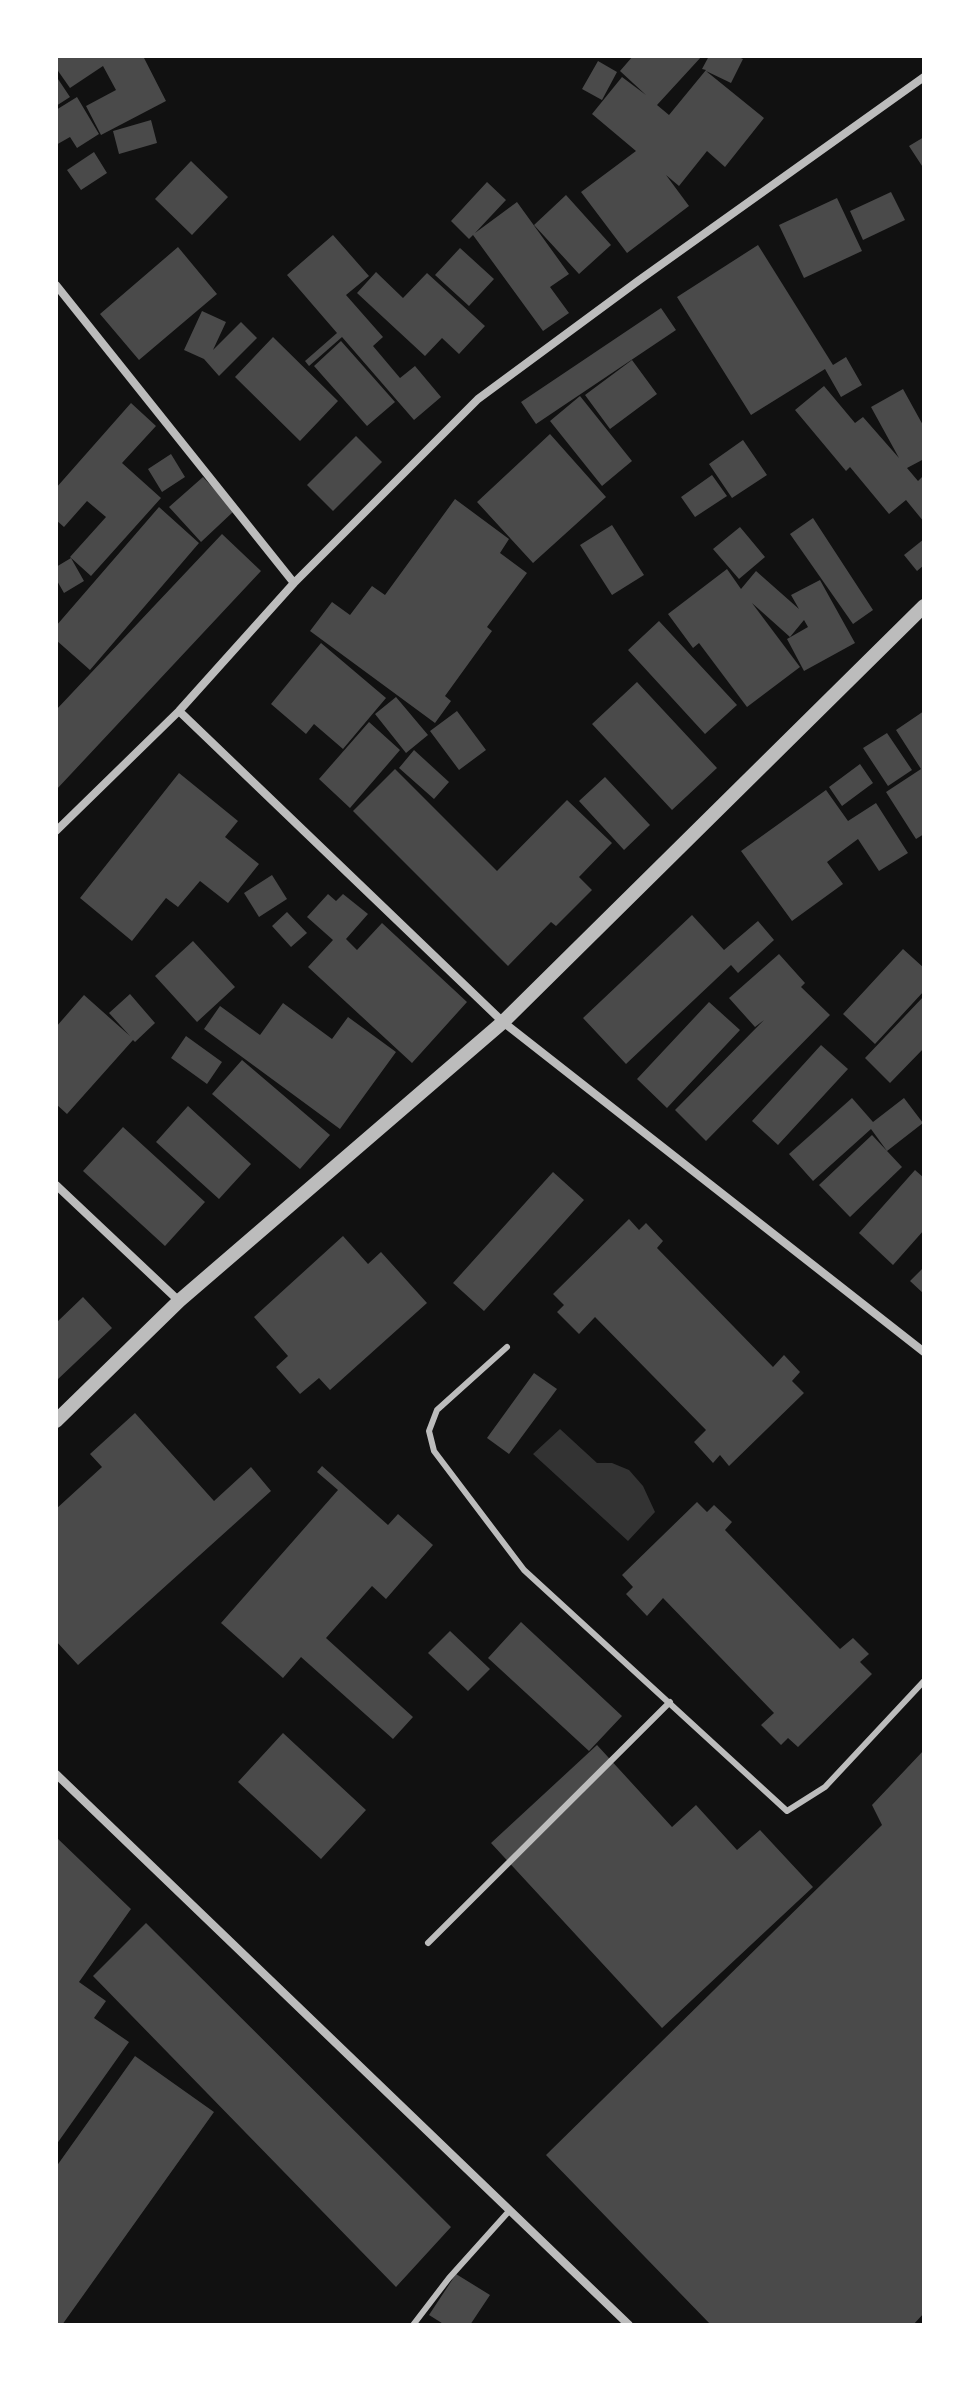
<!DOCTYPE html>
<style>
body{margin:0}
#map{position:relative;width:980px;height:2381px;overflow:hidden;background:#111;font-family:Poppins,sans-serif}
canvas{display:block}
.frame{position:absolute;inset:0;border:58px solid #fff;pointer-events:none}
</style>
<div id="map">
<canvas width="980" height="2381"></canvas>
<div class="frame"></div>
</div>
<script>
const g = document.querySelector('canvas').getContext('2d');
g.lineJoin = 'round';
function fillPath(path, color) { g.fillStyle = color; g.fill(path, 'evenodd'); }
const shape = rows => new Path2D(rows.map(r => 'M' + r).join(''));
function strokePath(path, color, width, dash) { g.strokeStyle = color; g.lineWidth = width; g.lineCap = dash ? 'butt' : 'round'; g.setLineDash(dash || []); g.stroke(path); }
const water = shape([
 [560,1429,597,1463,612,1463,629,1470,643,1486,655,1512,628,1541,533,1454]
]);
const building = shape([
 [56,56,143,56,166,101,101,135,86,106,116,90,103,66,70,88,56,68],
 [633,56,702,56,657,105,669,115,706,70,702,69,709,56,736,56,743,59,731,83,706,71,764,118,725,167,707,151,679,186,666,175,689,206,627,253,581,192,636,151,592,114,622,77,646,95,620,71],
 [598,61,617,72,602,100,582,89],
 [56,76,70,97,56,106],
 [77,97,99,134,77,148,70,137,56,145,56,110],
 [151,120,157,143,119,154,113,131],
 [924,137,924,169,909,146],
 [94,152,107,173,81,190,67,170],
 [191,161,228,197,192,235,155,199],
 [487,182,506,200,475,233,517,202,569,274,550,287,569,313,543,331,473,235,469,239,451,221],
 [891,192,905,220,863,240,850,211],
 [566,195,611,245,579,274,534,225],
 [837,198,862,251,804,278,779,225],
 [333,235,369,276,346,295,383,337,373,346,400,378,415,366,441,397,414,420,342,337,309,366,305,361,337,333,287,275],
 [758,245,833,365,846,357,862,385,841,397,825,369,751,415,677,297],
 [178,247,217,294,139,360,100,314],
 [460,248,494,279,469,306,435,275],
 [376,272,403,298,427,273,485,326,459,354,442,338,425,356,357,293],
 [661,308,676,330,536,424,521,402],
 [202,311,226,322,213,350,241,322,257,338,219,376,204,359,184,350],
 [273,337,338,401,300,441,235,377],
 [341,341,395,402,367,426,314,366],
 [632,360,657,394,610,429,585,395],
 [824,386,855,423,863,417,899,458,871,407,903,389,924,427,924,459,907,468,918,481,924,475,924,522,906,500,889,514,850,467,846,471,795,410],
 [580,396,632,461,602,486,550,421],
 [131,403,156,426,122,463,161,498,91,576,70,557,106,517,87,501,64,527,56,520,56,488],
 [550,434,606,497,533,563,477,502],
 [356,436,382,462,333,511,307,485],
 [743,440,767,475,732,498,709,464],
 [171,454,185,477,162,492,148,469],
 [712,475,727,496,695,517,681,497],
 [203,477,234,511,201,542,169,507],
 [455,499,509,539,500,553,527,573,487,627,492,631,445,696,451,701,435,723,310,631,332,602,350,615,372,586,385,595],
 [159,507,199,543,90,670,56,640,56,626],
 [813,518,873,610,853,624,790,534],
 [612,525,644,575,612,595,580,545],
 [740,527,765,557,739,579,713,549],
 [222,534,261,571,56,790,56,710],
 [924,539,924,565,917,571,904,555],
 [71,558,84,581,64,593,56,579,56,567],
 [727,569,741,589,756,571,799,609,791,595,820,580,855,643,804,671,787,639,808,627,804,620,790,637,752,603,800,667,747,707,699,643,693,648,668,614],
 [659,621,737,705,705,734,628,650],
 [321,643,386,698,343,749,314,724,306,734,271,704],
 [637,682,717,768,672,810,592,724],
 [396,697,428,735,406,753,375,714],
 [457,711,486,750,459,770,430,731],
 [924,711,924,834,916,839,886,792,921,769,896,730],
 [369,722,400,750,350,808,319,779],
 [887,733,912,770,888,786,863,748],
 [414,750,449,782,434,799,399,768],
 [860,764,873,783,842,806,829,787],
 [395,769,497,871,567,800,612,843,579,877,592,890,556,926,551,922,508,966,353,811],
 [179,773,238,821,225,837,259,864,228,903,200,881,178,907,166,898,132,941,80,898],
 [605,777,650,825,624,850,579,801],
 [826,790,848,821,876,803,908,853,879,871,858,839,827,862,843,884,792,921,741,851],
 [272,875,287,899,259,917,244,893],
 [328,894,336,901,343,894,368,914,346,939,357,950,382,923,467,1002,412,1063,308,967,333,940,307,917],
 [287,912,307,933,291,947,272,926],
 [692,915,724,950,758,921,774,940,738,973,731,965,626,1064,583,1018],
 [193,941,235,987,197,1022,155,976],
 [903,949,924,968,924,991,875,1044,843,1014],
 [779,954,805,983,801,987,830,1015,706,1141,675,1110,764,1020,755,1027,729,998],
 [130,994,155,1023,135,1042,133,1040,67,1114,56,1104,56,1027,84,995,130,1036,109,1013],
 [924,996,924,1048,890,1083,865,1058],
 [709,1002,740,1030,667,1108,637,1079],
 [283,1003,332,1039,348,1017,396,1052,340,1129,204,1029,220,1006,260,1035],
 [186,1036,222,1062,207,1084,171,1058],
 [821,1045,848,1069,778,1145,752,1121],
 [242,1060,330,1135,300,1169,212,1094],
 [852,1098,873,1122,904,1098,923,1123,887,1151,871,1129,813,1181,789,1154],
 [188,1106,251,1164,219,1199,156,1142],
 [123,1127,205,1202,165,1246,83,1171],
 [872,1135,902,1167,850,1217,819,1185],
 [915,1170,924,1178,924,1230,893,1265,859,1233],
 [553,1172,584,1200,484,1311,453,1283],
 [629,1219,639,1230,646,1223,663,1241,657,1248,773,1367,784,1355,800,1372,792,1381,804,1393,729,1466,720,1455,713,1463,694,1442,706,1430,595,1317,579,1334,557,1312,564,1305,553,1294],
 [343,1236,368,1264,381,1252,427,1303,330,1390,319,1378,300,1394,276,1367,288,1356,254,1317],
 [924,1267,924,1294,910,1281],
 [83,1297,112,1328,56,1381,56,1323],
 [534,1373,557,1389,509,1454,487,1438],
 [135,1413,214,1501,251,1467,271,1491,78,1665,56,1641,56,1509,102,1467,90,1454],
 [322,1466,388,1525,398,1514,433,1545,386,1599,372,1586,326,1638,413,1717,393,1739,301,1657,283,1678,221,1623,338,1490,317,1472],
 [697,1502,707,1512,714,1505,732,1522,725,1530,840,1649,853,1638,869,1654,860,1662,872,1674,798,1747,788,1738,781,1745,761,1725,774,1713,663,1598,647,1616,626,1594,633,1587,622,1575],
 [521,1622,622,1716,589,1751,488,1658],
 [450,1631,490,1669,468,1691,428,1653],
 [283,1733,366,1810,321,1859,238,1782],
 [597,1745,672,1827,696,1805,737,1850,760,1830,813,1887,662,2028,491,1843],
 [924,1750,924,2313,913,2325,711,2325,546,2155,882,1825,872,1805],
 [56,1837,131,1909,79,1982,106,2001,94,2018,129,2042,56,2145],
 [146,1923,451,2227,396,2287,93,1976],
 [135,2056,214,2112,62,2325,56,2325,56,2167],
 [456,2274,490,2295,470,2325,445,2325,429,2315]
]);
const service = shape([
 [507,1347,437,1410,429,1431,434,1451,524,1570,787,1811,825,1787,924,1681],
 [428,1943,670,1702],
 [413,2325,449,2278,510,2210]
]);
const minor = shape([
 [56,285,294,583],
 [179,711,503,1022,924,1352],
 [56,831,179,711,294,583,478,399,638,281,924,77],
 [56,1185,179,1301],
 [56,1774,629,2325]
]);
const tertiary = shape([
 [56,1421,179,1301,503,1022,924,606]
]);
fillPath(water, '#333');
fillPath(building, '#4a4a4a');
strokePath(service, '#bcbcbc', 6);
strokePath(minor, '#bcbcbc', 8);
strokePath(tertiary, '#bcbcbc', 14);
</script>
